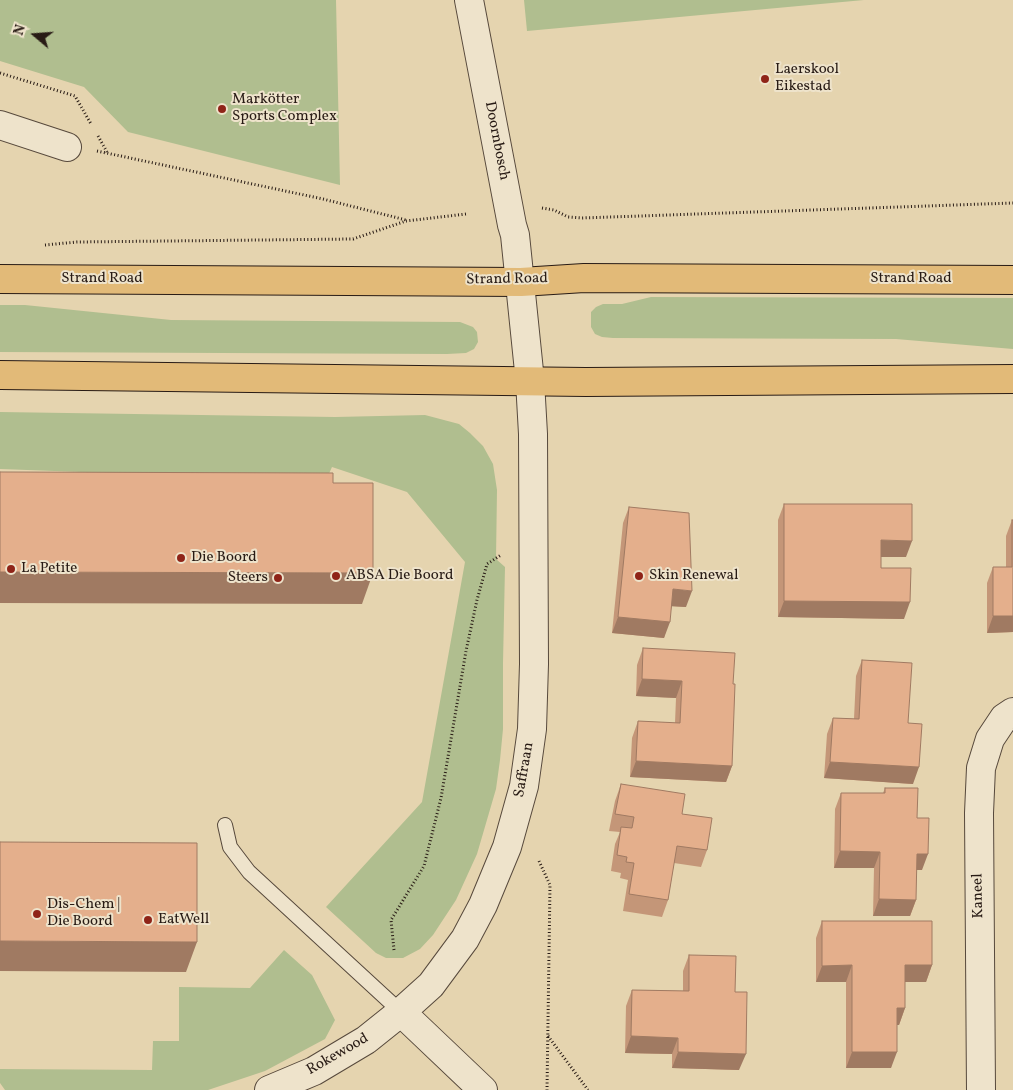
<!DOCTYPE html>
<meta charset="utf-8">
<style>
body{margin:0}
#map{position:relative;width:1013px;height:1090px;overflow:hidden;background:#e5d4af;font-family:Vollkorn,serif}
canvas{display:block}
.north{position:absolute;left:10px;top:10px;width:50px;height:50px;-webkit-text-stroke:4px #eee3cb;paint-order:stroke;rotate:288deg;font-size:14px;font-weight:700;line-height:20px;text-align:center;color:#281b15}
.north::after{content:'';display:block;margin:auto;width:18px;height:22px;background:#281b15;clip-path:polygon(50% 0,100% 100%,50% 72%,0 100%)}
</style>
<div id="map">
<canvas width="1013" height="1090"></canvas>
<div class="north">N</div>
</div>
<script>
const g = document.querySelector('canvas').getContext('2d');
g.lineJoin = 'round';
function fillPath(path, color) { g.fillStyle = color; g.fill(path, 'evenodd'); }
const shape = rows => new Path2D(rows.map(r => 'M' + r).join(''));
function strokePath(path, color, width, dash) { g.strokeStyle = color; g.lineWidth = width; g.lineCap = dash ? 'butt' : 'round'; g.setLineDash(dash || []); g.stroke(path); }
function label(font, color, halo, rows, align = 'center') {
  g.font = font + ' Vollkorn,serif'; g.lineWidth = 4; g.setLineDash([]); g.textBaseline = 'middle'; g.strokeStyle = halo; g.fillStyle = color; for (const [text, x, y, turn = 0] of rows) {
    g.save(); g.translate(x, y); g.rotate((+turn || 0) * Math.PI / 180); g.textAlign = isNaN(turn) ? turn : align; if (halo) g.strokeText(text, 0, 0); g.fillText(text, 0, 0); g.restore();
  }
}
const green = shape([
 [0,0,336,0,340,185,128,132,84,87,0,61],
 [524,0,864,0,527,31],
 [651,297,1013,298,1013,349,896,339,613,338,602,337,595,334,591,327,591,312,596,307,603,304,622,304],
 [0,305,25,305,171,320,460,322,473,327,477,332,478,342,474,349,466,353,447,354,0,352],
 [0,412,335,417,425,415,459,424,470,433,483,446,493,464,497,490,496,559,505,567,503,663,503,729,500,760,496,789,477,854,456,900,433,935,420,949,403,958,386,958,376,953,326,907,422,802,465,562,407,492,332,467,327,478,244,478,0,469],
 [284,950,312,975,335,1020,325,1039,265,1071,208,1090,5,1090,0,1083,0,1069,152,1070,153,1041,179,1041,179,987,250,988]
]);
const path = shape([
 [0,73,75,96,91,124],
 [98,136,107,152],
 [97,151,323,199,406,220],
 [542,208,554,210,568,217,582,218,1013,203],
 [45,245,77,242,353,239,406,221,466,214],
 [539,861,550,885,547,1090],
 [394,950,391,920,424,866,441,798,466,651,477,600,487,564,501,555],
 [548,1036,588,1090]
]);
const service = shape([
 [225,825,230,847,249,872,401,1012]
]);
const minor = shape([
 [0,125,67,147],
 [401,1012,483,1090],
 [269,1090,314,1071,366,1040,401,1012,431,985,465,939,483,905,507,847,524,786,532,729,534,664,533,434,530,381,515,235,512,225,469,0],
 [981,1090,979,813,981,768,990,739,1004,718,1013,712]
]);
const primary = shape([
 [0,279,521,282,584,278,1013,280],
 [0,375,586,382,1013,379]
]);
const wall = shape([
 [784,504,906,557,881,557,881,568,904,619,778,617,778,520],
 [629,507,686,607,672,606,664,638,612,633,623,523],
 [1012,520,1013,632,987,633,987,583,993,567,1006,567,1006,536],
 [643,648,733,684,732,766,726,782,630,777,632,738,638,721,675,723,676,698,636,696,637,665],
 [862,660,908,723,913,784,824,778,827,734,833,718,854,719,856,676],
 [621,784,682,814,707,850,701,867,674,863,668,900,662,917,623,911,628,880,620,878,621,873,611,871,615,844,620,832,609,831,615,801],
 [885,788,917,818,922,870,916,870,916,900,910,916,873,916,874,868,834,868,835,809,841,793,883,793],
 [822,921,932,965,926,982,905,982,905,1008,899,1025,897,1025,891,1068,846,1068,846,982,816,982,816,938],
 [689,955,735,992,739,1070,672,1068,672,1054,625,1053,626,1006,632,990,683,991,683,971]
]);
const shadedWall = shape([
 [881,540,912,541,906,557,875,557],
 [0,572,373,573,362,604,0,603],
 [673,589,692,591,686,607,667,606],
 [784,601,910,602,904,619,778,617],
 [993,616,1013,616,1013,632,987,633],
 [618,617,670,622,664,638,612,633],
 [642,679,682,681,676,698,636,696],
 [636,761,732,766,726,782,630,777],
 [830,762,919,767,913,784,824,778],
 [840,851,880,852,874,868,834,868],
 [917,854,928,854,922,870,911,870],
 [879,899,916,900,910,916,873,916],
 [0,941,197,942,186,972,0,971],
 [852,965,846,982,816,982,822,966],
 [905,965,932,965,926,982,899,982],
 [897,1008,905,1008,899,1025,891,1025],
 [631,1036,678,1038,672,1054,625,1053],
 [678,1052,746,1054,739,1070,672,1068],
 [852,1052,897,1052,891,1068,846,1068]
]);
const building = shape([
 [0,472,333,473,333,483,373,483,373,573,0,572,0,472],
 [784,504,912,504,912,541,881,540,881,568,911,568,910,602,784,601,784,504],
 [629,507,689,513,692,591,673,589,670,622,618,617,629,507],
 [1012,520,1013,520,1013,616,993,616,993,567,1012,567,1012,520],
 [643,648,735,653,733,684,735,684,732,766,636,761,638,721,680,723,682,681,642,679,643,648],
 [862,660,912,663,908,723,922,724,919,767,830,762,833,718,859,719,862,660],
 [621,784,685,794,682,814,712,818,707,850,677,846,668,900,629,894,634,863,626,862,627,857,617,855,621,827,632,828,634,817,615,814,621,784],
 [885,788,918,788,917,818,929,818,928,854,917,854,916,900,879,899,880,852,840,851,841,793,885,793,885,788],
 [0,842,197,843,197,942,0,941,0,842],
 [822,921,932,921,932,965,905,965,905,1008,897,1008,897,1052,852,1052,852,965,822,966,822,921],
 [689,955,736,956,735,992,747,992,746,1054,678,1052,678,1038,631,1036,632,990,689,991,689,955]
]);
const markers = [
 [765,79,5,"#8f2418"],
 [222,109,5,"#8f2418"],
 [181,558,5,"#8f2418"],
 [11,569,5,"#8f2418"],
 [336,576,5,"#8f2418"],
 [639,576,5,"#8f2418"],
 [278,578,5,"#8f2418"],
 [37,914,5,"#8f2418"],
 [148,920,5,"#8f2418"]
];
const poiNames = [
 ["Laerskool",775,70],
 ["Eikestad",775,87],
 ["Markötter",232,100],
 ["Sports Complex",232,117],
 ["Die Boord",191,558],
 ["La Petite",21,569],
 ["ABSA Die Boord",346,576],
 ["Skin Renewal",649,576],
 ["Steers",268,578,"right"],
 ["Dis-Chem |",47,905],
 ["Die Boord",47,922],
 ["EatWell",158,920]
];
const streetNames = [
 ["Doornbosch",496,141,79],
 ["Strand Road",102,279],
 ["Strand Road",911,279],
 ["Strand Road",507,280,-1],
 ["Saffraan",525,770,-80],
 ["Kaneel",979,896,-91],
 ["Rokewood",338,1055,-30]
];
fillPath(green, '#b0be8f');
strokePath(service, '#57493c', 16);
strokePath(minor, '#57493c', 30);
strokePath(primary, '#281b15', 30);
strokePath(path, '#281b15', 3, [1, 2.5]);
strokePath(service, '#eee3cb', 14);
strokePath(minor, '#eee3cb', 28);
strokePath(primary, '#e2ba78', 28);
fillPath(wall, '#c49678');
fillPath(shadedWall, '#a07a62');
fillPath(building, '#e4af8c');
strokePath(building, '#a07a62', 1);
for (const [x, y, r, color] of markers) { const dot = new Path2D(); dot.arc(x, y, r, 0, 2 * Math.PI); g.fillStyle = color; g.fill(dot); strokePath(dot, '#eee3cb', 2); }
label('15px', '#281b15', '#eee3cb', poiNames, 'left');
label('15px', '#281b15', '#eee3cb', streetNames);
</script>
